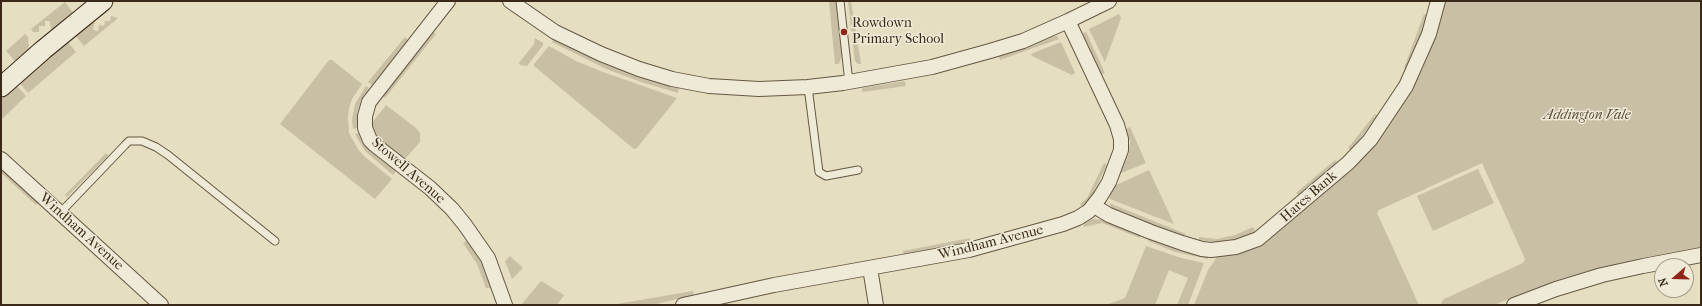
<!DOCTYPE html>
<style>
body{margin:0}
#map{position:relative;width:1702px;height:306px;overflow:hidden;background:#e6dec1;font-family:"IM FELL French Canon",serif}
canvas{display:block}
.frame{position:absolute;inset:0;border:2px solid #3a2818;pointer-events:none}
.north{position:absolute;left:1654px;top:258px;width:40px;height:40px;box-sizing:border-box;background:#efead7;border:1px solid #a79c8b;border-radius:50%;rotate:250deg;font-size:11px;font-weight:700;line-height:16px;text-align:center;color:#3a2818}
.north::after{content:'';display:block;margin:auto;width:14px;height:18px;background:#8f2418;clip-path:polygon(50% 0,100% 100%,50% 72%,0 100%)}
</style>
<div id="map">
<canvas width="1702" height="306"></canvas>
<div class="frame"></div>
<div class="north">N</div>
</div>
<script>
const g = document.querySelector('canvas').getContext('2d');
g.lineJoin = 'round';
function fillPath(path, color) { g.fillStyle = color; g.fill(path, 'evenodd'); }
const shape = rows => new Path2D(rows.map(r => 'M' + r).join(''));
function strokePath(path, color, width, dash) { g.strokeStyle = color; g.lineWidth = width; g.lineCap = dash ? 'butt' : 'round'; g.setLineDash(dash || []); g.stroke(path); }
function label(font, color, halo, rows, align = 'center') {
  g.font = font + ' "IM FELL French Canon",serif'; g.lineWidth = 3; g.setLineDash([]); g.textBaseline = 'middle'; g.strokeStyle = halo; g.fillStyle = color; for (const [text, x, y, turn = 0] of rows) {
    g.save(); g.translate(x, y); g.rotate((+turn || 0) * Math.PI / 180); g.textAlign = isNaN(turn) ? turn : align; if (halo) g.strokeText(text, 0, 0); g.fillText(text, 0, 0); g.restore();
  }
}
const green = shape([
 [829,1,836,1,842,55,839,64,835,64],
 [848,1,851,1,861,64,858,64,855,61],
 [1444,1,1701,1,1701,247,1641,258,1592,270,1560,279,1494,305,1440,305,1444,299,1523,263,1525,259,1482,163,1379,210,1377,213,1419,305,1194,305,1208,270,1217,257,1240,253,1371,147,1390,123,1408,96,1422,70,1436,35],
 [65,2,73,13,51,31,50,21,45,21,45,26,39,26,39,32,33,32,31,29],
 [1119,14,1121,18,1105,62,1089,29],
 [1424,14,1428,15,1424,29,1407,70,1404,68],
 [111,16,118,18,117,19,84,46,75,35,95,19,93,30,98,31,99,25,104,26,105,21,110,21],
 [433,32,436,34,385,98,383,96],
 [1086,32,1105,73,1101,75,1084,37,1083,33],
 [25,34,28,37,29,49,15,61,6,51],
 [1053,36,1057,36,1059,39,1000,60,999,56],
 [405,37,408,40,372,85,368,82],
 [535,38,543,43,543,45,527,66,520,65,519,63,534,44],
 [554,38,607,65,679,88,678,93,641,82,606,69,552,42],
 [67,41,76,52,28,93,19,82],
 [1061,42,1075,73,1072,75,1032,56,1031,54],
 [549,46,576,61,603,72,677,98,637,148,634,149,534,66,534,64],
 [329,60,332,60,362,84,352,99,349,108,348,117,349,133,358,149,364,156,392,179,375,199,280,124],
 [905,81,906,86,862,92,862,88],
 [16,85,26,96,1,120,1,99],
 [366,86,369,88,361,100,357,112,357,128,353,129,352,120,355,104],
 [386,105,416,128,420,133,420,142,405,159,381,141,374,131,371,124],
 [1375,114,1378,116,1351,150,1348,148],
 [1130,127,1146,163,1119,174,1129,153,1130,141,1126,129],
 [359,133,371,152,396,171,393,175,365,151,355,134],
 [106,153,108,156,67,197,65,195],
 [1335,160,1338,163,1299,196,1296,193],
 [1104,163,1107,165,1092,196,1088,203,1082,207,1080,204,1087,198],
 [1,168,39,202,36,205,1,173],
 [1478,169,1494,203,1433,231,1417,196],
 [1149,170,1174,224,1110,199,1109,196,1114,186],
 [1109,203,1186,234,1180,237,1113,210],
 [1093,219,1105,220,1141,235,1140,238,1102,223,1084,227,1083,223],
 [1253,227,1256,232,1246,237,1229,241,1214,242,1199,240,1199,237,1217,239,1235,235],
 [970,238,970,242,954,246,904,255,903,251],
 [1149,238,1177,249,1208,255,1208,259,1175,252,1148,241],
 [468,240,481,262,491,288,486,288,477,264,463,243],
 [1146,246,1181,258,1204,263,1188,305,1177,305,1188,278,1169,270,1155,305,1106,305,1125,298],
 [510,256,523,268,512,279,505,261],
 [541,281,564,295,557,305,521,305],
 [693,291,694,295,652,305,611,305]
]);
const lane = shape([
 [840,1,849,83],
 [808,87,819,172,826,176,858,170],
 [60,213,125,145,129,141,142,141,156,147,168,155,275,241]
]);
const street = shape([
 [448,1,369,102,365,116,365,128,370,140,375,145,430,188,452,209,465,225,488,258,505,305],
 [510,1,555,32,601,54,639,69,672,79,709,86,759,89,808,87,843,83,932,67,990,51,1023,41,1068,21,1109,1],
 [1,159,161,305],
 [1094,206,1109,215,1151,232,1182,243,1202,249,1211,250,1236,247,1258,239,1348,163,1370,140,1406,86,1429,34,1438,1],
 [870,268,876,305],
 [683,305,774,285,969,250,1063,224,1078,218,1089,211,1100,197,1109,182,1121,150,1121,139,1117,125,1068,21],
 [1514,305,1556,289,1602,275,1643,266,1701,255]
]);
const secondary = shape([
 [1,87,43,50,103,1]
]);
const markers = [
 [844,32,4,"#8f2418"]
];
const poiNames = [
 ["Rowdown",852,24],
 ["Primary School",852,40]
];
const parkNames = [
 ["Addington Vale",1587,116]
];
const streetNames = [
 ["Stowell Avenue",408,171,41],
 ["Hares Bank",1309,197,-41],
 ["Windham Avenue",81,232,42],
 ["Windham Avenue",991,243,-14]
];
fillPath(green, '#c9bfa4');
strokePath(lane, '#655642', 9);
strokePath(street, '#655642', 16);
strokePath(secondary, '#3a2818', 21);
strokePath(lane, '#efead7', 7);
strokePath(street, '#efead7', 14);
strokePath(secondary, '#efead7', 19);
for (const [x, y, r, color] of markers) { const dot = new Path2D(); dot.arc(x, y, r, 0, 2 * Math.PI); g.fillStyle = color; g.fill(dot); strokePath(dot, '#efead7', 1.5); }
label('14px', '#3a2818', '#efead7', poiNames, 'left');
label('italic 14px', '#5e4e3b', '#efead7', parkNames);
label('14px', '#3a2818', '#efead7', streetNames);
</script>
